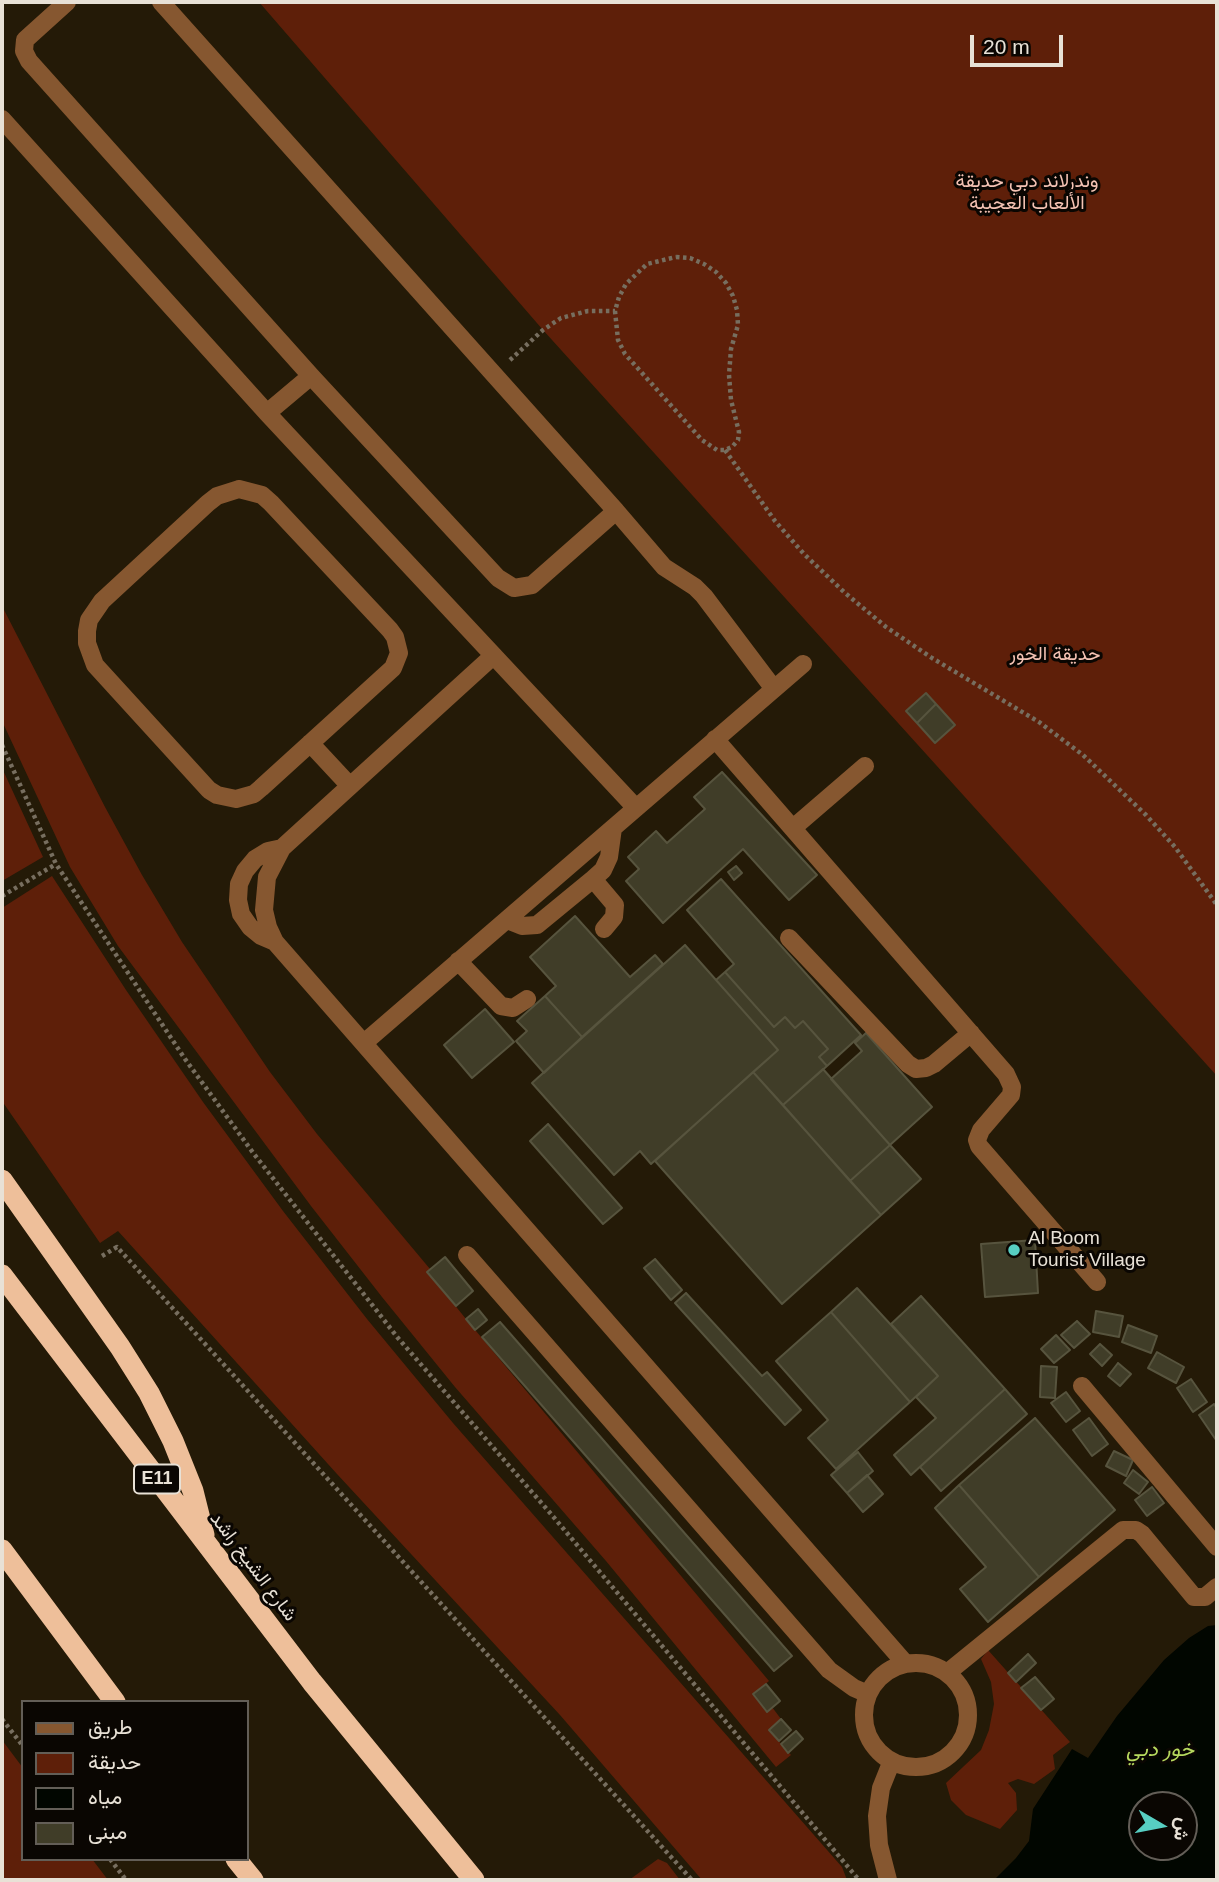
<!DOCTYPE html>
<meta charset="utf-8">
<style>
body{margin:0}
#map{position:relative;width:1219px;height:1882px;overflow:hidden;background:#241a07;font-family:Helvetica,Vazirmatn,sans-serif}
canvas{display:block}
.frame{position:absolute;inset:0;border:4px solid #e8e1d6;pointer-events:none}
.legend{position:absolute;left:21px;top:1700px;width:228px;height:161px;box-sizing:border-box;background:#0a0602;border:2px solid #635e57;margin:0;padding:9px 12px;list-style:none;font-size:21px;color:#e8e1d6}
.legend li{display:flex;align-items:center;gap:14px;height:35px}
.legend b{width:35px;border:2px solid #635e57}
.north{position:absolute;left:1128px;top:1791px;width:70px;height:70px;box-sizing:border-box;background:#0a0602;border:2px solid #635e57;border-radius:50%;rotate:100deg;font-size:19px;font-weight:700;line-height:28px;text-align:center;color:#e8e1d6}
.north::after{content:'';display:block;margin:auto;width:24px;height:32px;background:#57cec2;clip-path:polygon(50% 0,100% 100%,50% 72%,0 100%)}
.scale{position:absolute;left:970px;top:35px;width:93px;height:32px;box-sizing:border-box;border:4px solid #e8e1d6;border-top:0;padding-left:9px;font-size:21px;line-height:24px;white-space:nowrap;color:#e8e1d6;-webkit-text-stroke:5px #0a0602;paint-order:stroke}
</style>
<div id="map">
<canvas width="1219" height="1882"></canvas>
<div class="frame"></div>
<ul class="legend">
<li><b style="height:9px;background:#865730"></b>طريق</li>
<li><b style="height:19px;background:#5e1f09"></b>حديقة</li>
<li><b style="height:19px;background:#010600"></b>مياه</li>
<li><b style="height:19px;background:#403d28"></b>مبنى</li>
</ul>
<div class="north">ش</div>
<div class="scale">20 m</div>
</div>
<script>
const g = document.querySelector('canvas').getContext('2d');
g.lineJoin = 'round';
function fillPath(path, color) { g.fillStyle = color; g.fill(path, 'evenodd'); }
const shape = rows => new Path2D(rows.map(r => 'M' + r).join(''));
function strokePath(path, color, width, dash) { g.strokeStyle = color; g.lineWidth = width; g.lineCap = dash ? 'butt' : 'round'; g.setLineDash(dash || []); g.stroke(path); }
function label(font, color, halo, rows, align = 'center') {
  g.font = font + ' Helvetica,Vazirmatn,sans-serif'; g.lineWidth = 6; g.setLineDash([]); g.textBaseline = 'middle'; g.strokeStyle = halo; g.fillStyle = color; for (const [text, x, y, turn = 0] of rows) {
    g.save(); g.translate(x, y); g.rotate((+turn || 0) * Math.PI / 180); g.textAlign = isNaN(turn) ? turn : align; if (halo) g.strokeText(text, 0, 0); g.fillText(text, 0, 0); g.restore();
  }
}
const green = shape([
 [259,2,1217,2,1217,1076,543,330],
 [2,606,105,807,142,875,182,942,270,1072,317,1134,430,1269,428,1272,466,1319,769,1681,753,1694,772,1707,781,1719,769,1730,791,1755,776,1767,606,1561,455,1387,382,1297,311,1206,118,946,70,867,2,721],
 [2,768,43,857,2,881],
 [52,876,126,990,203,1102,283,1211,367,1319,453,1423,842,1867,847,1880,702,1880,560,1715,337,1474,118,1231,100,1243,2,1101,2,908],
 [988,1650,1070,1742,1053,1755,1055,1769,1034,1784,1018,1779,1008,1783,1016,1793,1017,1810,1000,1829,966,1815,951,1800,946,1783,981,1750,989,1730,994,1704,991,1682,981,1659],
 [2,1740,23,1768,23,1859,92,1859,108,1880,2,1880],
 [658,1859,667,1863,680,1880,629,1880]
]);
const water = shape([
 [1217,1625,1217,1880,994,1880,1016,1858,1029,1841,1033,1809,1072,1749,1088,1758,1117,1716,1164,1660,1189,1638,1208,1626],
 [1142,1805,1184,1805,1184,1847,1142,1847]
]);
const building = shape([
 [926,693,936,704,917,723,906,711,926,693],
 [936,704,955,725,935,743,917,723,936,704],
 [722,772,817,875,789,900,743,849,663,923,626,881,639,869,628,857,656,831,667,843,705,809,694,797,722,772],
 [736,866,742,873,734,880,728,872,736,866],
 [721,879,861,1035,827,1066,819,1057,828,1049,803,1021,795,1028,785,1017,774,1027,725,972,734,964,687,910,721,879],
 [575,916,630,977,655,955,663,964,582,1037,545,996,556,986,530,957,575,916],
 [685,945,778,1050,651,1164,640,1151,614,1175,532,1083,685,945],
 [725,972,774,1027,785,1017,795,1028,803,1021,828,1049,819,1057,827,1066,783,1105,753,1072,778,1050,716,980,725,972],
 [545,996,582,1037,544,1073,516,1041,527,1031,517,1021,545,996],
 [485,1009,514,1042,472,1078,444,1045,485,1009],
 [866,1033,932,1107,890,1145,831,1079,862,1051,855,1043,866,1033],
 [823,1069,890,1145,850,1181,783,1105,823,1069],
 [753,1072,881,1215,782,1304,655,1161,753,1072],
 [548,1124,622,1208,603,1224,530,1141,548,1124],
 [890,1145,921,1179,881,1215,850,1181,890,1145],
 [1035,1240,1038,1293,985,1297,981,1244,1035,1240],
 [445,1257,473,1291,456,1306,427,1272,445,1257],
 [655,1259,682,1290,671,1300,644,1268,655,1259],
 [857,1288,938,1376,910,1402,831,1312,857,1288],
 [686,1293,762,1376,767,1372,801,1410,785,1425,675,1303,686,1293],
 [921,1296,1005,1389,911,1475,894,1455,936,1418,916,1397,938,1376,891,1324,921,1296],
 [478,1309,487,1320,475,1330,466,1319,478,1309],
 [1096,1311,1123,1316,1119,1337,1093,1332,1096,1311],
 [831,1312,910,1402,836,1469,808,1438,828,1420,776,1361,831,1312],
 [1077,1321,1090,1334,1074,1348,1061,1335,1077,1321],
 [500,1322,792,1656,774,1671,482,1337,500,1322],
 [1128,1325,1157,1336,1151,1353,1122,1342,1128,1325],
 [1056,1335,1070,1350,1054,1363,1041,1349,1056,1335],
 [1100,1344,1112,1355,1102,1366,1090,1354,1100,1344],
 [1157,1352,1184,1367,1176,1383,1148,1368,1157,1352],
 [1118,1363,1131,1374,1120,1386,1108,1376,1118,1363],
 [1041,1366,1057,1367,1055,1398,1040,1397,1041,1366],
 [1191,1379,1207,1402,1193,1412,1177,1388,1191,1379],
 [1005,1389,1027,1414,941,1491,920,1467,1005,1389],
 [1066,1392,1080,1411,1066,1422,1051,1403,1066,1392],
 [1214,1404,1217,1409,1216,1440,1199,1415,1214,1404],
 [1035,1418,1115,1510,1039,1577,959,1485,1035,1418],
 [1089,1418,1108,1444,1092,1456,1073,1430,1089,1418],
 [1114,1451,1133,1460,1126,1476,1106,1466,1114,1451],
 [858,1452,873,1471,847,1493,831,1475,858,1452],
 [1133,1470,1148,1482,1139,1494,1124,1483,1133,1470],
 [867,1475,883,1494,863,1512,847,1493,867,1475],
 [959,1485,1039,1577,988,1622,960,1589,986,1567,935,1508,959,1485],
 [1152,1487,1164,1503,1147,1516,1135,1500,1152,1487],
 [1028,1654,1036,1663,1016,1682,1008,1673,1028,1654],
 [1035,1677,1054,1699,1041,1710,1021,1688,1035,1677],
 [766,1684,780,1701,767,1712,753,1694,766,1684],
 [781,1719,791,1730,779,1741,769,1730,781,1719],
 [796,1731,803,1739,788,1753,781,1744,796,1731]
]);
const path = shape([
 [676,257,690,258,704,264,716,272,726,283,733,296,737,310,738,325,731,349,729,375,731,400,739,432,738,440,732,447,725,450,717,450,702,440,625,354,618,340,615,311,619,297,626,284,647,264,676,257],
 [510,360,543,330,561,318,588,311,615,311],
 [725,450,775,521,804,554,844,592,886,627,932,658,1039,722,1083,755,1146,815,1175,847,1217,905],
 [2,745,56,864,185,1059,254,1154,398,1338,551,1514,859,1880],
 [2,896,56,864],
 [102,1256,117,1247,692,1880],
 [2,1719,23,1746],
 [110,1859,126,1880]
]);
const minor = shape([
 [67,2,25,40,24,51,29,61,311,376,498,578,514,588,532,585,616,511,161,2],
 [2,119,267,413,636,808],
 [267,413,311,376],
 [239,489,262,495,271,503,390,630,395,637,399,653,393,668,261,788,254,794,236,799,217,795,209,790,95,665,87,643,87,631,89,620,102,601,208,503,217,496,239,489],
 [616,511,664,567,695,587,704,596,774,689],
 [493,656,282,848,267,877,264,910,268,927,275,942,905,1663],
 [715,739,1006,1074,1012,1087,1011,1095,981,1130,977,1140,979,1146,1097,1282],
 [310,743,350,786],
 [793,828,865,766],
 [593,879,615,905,614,917,604,929],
 [507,920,522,926,537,925,593,879,603,870,609,857,613,828],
 [789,938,908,1064,916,1069,926,1068,934,1064,971,1033],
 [275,942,261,936,250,927,241,914,238,900,239,884,245,871,255,859,268,851,282,848],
 [458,961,501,1006,513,1008,527,999],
 [365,1042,803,664],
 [467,1255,829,1670,854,1688,868,1694],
 [1082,1386,1217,1547],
 '864 1715a52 52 0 1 1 104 0a52 52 0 1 1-104 0Z',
 [947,1673,1123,1530,1136,1530,1142,1534,1194,1597,1205,1597,1217,1587],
 [888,1880,879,1845,877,1816,881,1788,891,1763]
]);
const highway = shape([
 [2,1180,120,1347,149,1393,173,1441,193,1491,204,1535],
 [2,1275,312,1682,474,1880],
 [2,1550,115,1702],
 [236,1859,253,1880]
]);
const markers = [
 [1014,1250,7,"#57cec2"]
];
const shields = [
 [157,1479,46]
];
const shieldNames = [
 ["E11",157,1479]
];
const parkNames = [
 ["وندرلاند دبي حديقة",1027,182],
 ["الألعاب العجيبة",1027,204],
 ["حديقة الخور",1055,655]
];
const poiNames = [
 ["Al Boom",1028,1239],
 ["Tourist Village",1028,1261]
];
const streetNames = [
 ["شارع الشيخ راشد",253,1567,53]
];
const waterNames = [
 ["خور دبي",1160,1750]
];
fillPath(green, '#5e1f09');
fillPath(water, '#010600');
fillPath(building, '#403d28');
strokePath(building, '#57543e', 2);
strokePath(path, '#776e5f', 4.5, [3.5, 3.5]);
strokePath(minor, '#865730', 18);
strokePath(highway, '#eebf9a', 21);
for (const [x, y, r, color] of markers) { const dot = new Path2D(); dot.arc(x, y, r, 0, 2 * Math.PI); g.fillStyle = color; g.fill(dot); strokePath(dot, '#0a0602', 2.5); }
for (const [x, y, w] of shields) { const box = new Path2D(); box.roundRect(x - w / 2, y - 14.5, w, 29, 5); g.fillStyle = '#0a0602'; g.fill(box); strokePath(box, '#e8e1d6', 2); }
label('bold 18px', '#e8e1d6', null, shieldNames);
label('19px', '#f5c3b4', '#0a0602', parkNames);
label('19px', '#e8e1d6', '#0a0602', poiNames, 'left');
label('19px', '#e8e1d6', '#0a0602', streetNames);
label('italic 21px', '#b7d95e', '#0a0602', waterNames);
</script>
